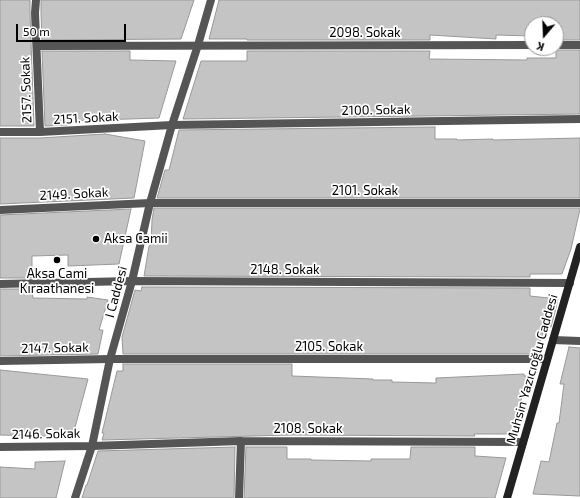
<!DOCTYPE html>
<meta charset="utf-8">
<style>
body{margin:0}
#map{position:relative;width:580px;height:498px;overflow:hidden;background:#fff;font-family:"Exo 2",sans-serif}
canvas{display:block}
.north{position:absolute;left:524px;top:16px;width:40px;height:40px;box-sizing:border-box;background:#fff;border:1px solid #999;border-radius:50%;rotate:199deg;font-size:11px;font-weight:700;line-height:16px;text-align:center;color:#000}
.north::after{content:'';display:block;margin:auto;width:14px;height:18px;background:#000;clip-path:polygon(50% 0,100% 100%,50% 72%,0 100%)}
.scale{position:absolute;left:16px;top:24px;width:110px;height:18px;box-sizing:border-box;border:2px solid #000;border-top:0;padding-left:5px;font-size:12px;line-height:14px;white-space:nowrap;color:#000;-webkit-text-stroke:3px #fff;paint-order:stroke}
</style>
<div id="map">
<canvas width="580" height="498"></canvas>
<div class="north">K</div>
<div class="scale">50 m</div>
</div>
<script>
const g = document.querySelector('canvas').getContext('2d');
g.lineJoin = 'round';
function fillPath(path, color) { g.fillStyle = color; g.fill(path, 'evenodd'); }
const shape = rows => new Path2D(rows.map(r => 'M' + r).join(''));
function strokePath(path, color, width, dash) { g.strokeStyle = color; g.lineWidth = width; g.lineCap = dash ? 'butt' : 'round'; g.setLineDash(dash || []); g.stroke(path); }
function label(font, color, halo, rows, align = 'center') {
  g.font = font + ' "Exo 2",sans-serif'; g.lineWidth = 3.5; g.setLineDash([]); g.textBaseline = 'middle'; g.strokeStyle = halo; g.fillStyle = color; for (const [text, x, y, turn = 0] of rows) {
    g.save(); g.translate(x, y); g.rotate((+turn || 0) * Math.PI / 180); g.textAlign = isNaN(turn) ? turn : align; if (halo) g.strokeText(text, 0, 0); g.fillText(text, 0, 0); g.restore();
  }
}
const building = shape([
 [0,0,30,0,30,13,34,126,0,126,0,0],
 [41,0,194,0,181,39,42,40,41,13,41,0],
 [219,0,580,0,580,40,556,40,556,24,532,24,532,36,496,35,496,39,430,35,430,40,247,40,247,39,209,39,219,0],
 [556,50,580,50,580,114,183,119,201,61,247,61,247,51,430,51,429,59,527,60,527,58,556,58,556,50],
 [42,51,130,51,130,60,176,61,159,118,67,121,67,125,45,126,42,51],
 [435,127,435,139,457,139,457,140,493,139,493,140,580,138,580,198,157,198,165,170,169,170,179,130,435,127],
 [105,134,145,141,134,198,0,204,0,138,40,138,105,134],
 [154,208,580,208,580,209,571,249,562,274,530,274,530,277,144,276,149,246,151,245,152,220,154,208],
 [131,209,119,264,68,266,68,255,32,256,32,278,0,278,0,215,131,209],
 [142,287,530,288,530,296,558,299,556,308,551,327,545,326,537,353,534,354,123,354,122,337,135,290,141,291,142,287],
 [0,289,32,289,33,298,87,299,87,297,108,300,99,330,103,330,98,354,0,356,0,289],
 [569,347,580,348,580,496,533,494,541,461,549,462,557,423,559,423,564,384,560,384,569,347],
 [123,364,292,364,292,376,373,379,373,380,392,380,392,382,436,383,436,378,524,374,524,376,529,376,519,406,523,406,514,434,474,434,475,436,291,435,102,440,104,433,102,433,117,371,123,371,123,364],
 [0,370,88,379,73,435,48,434,48,436,0,435,0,370],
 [235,447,234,498,82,498,86,485,87,485,98,451,235,447],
 [246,447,287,447,287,459,311,459,311,460,371,461,371,459,410,459,411,447,475,447,475,456,506,458,495,498,244,498,246,447],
 [65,461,56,498,0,498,0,467,35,469,35,462,65,461]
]);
const minor = shape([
 [36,0,35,13,40,132],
 [556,45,580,45],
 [37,46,532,45],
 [0,132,40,132,172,125,580,119],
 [0,210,150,203,580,203],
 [0,284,132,281,570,283],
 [553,340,580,341],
 [0,361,110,359,547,359],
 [0,447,92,446,241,441,523,442],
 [239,498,241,441]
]);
const tertiary = shape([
 [75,498,92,446,110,359,132,281,150,203,172,125,198,45,211,0]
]);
const secondary = shape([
 [507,498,580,247]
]);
const markers = [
 [96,239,4,"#000"],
 [57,260,4,"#000"]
];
const streetNames = [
 ["2098. Sokak",365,33],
 ["2157. Sokak",26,90,-92],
 ["2100. Sokak",376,110,-1],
 ["2151. Sokak",86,118,-3],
 ["2101. Sokak",365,191],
 ["2149. Sokak",74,194,-3],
 ["2148. Sokak",285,270],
 ["I Caddesi",116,292,-75],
 ["2105. Sokak",329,347],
 ["2147. Sokak",55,348,-1],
 ["Muhsin Yazıcıoğlu Caddesi",532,369,-74],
 ["2108. Sokak",308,429],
 ["2146. Sokak",46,434,-1]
];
const poiNames = [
 ["Aksa Camii",104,239],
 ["Aksa Cami",57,274,"center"],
 ["Kıraathanesi",57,289,"center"]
];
fillPath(building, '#c4c4c4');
strokePath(building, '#999', 1);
strokePath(minor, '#555', 8);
strokePath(tertiary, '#555', 8);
strokePath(secondary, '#222', 8);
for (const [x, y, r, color] of markers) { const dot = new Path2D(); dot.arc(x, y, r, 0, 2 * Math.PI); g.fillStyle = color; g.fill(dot); strokePath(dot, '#fff', 1.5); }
label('13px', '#000', '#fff', streetNames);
label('13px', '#000', '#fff', poiNames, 'left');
</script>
